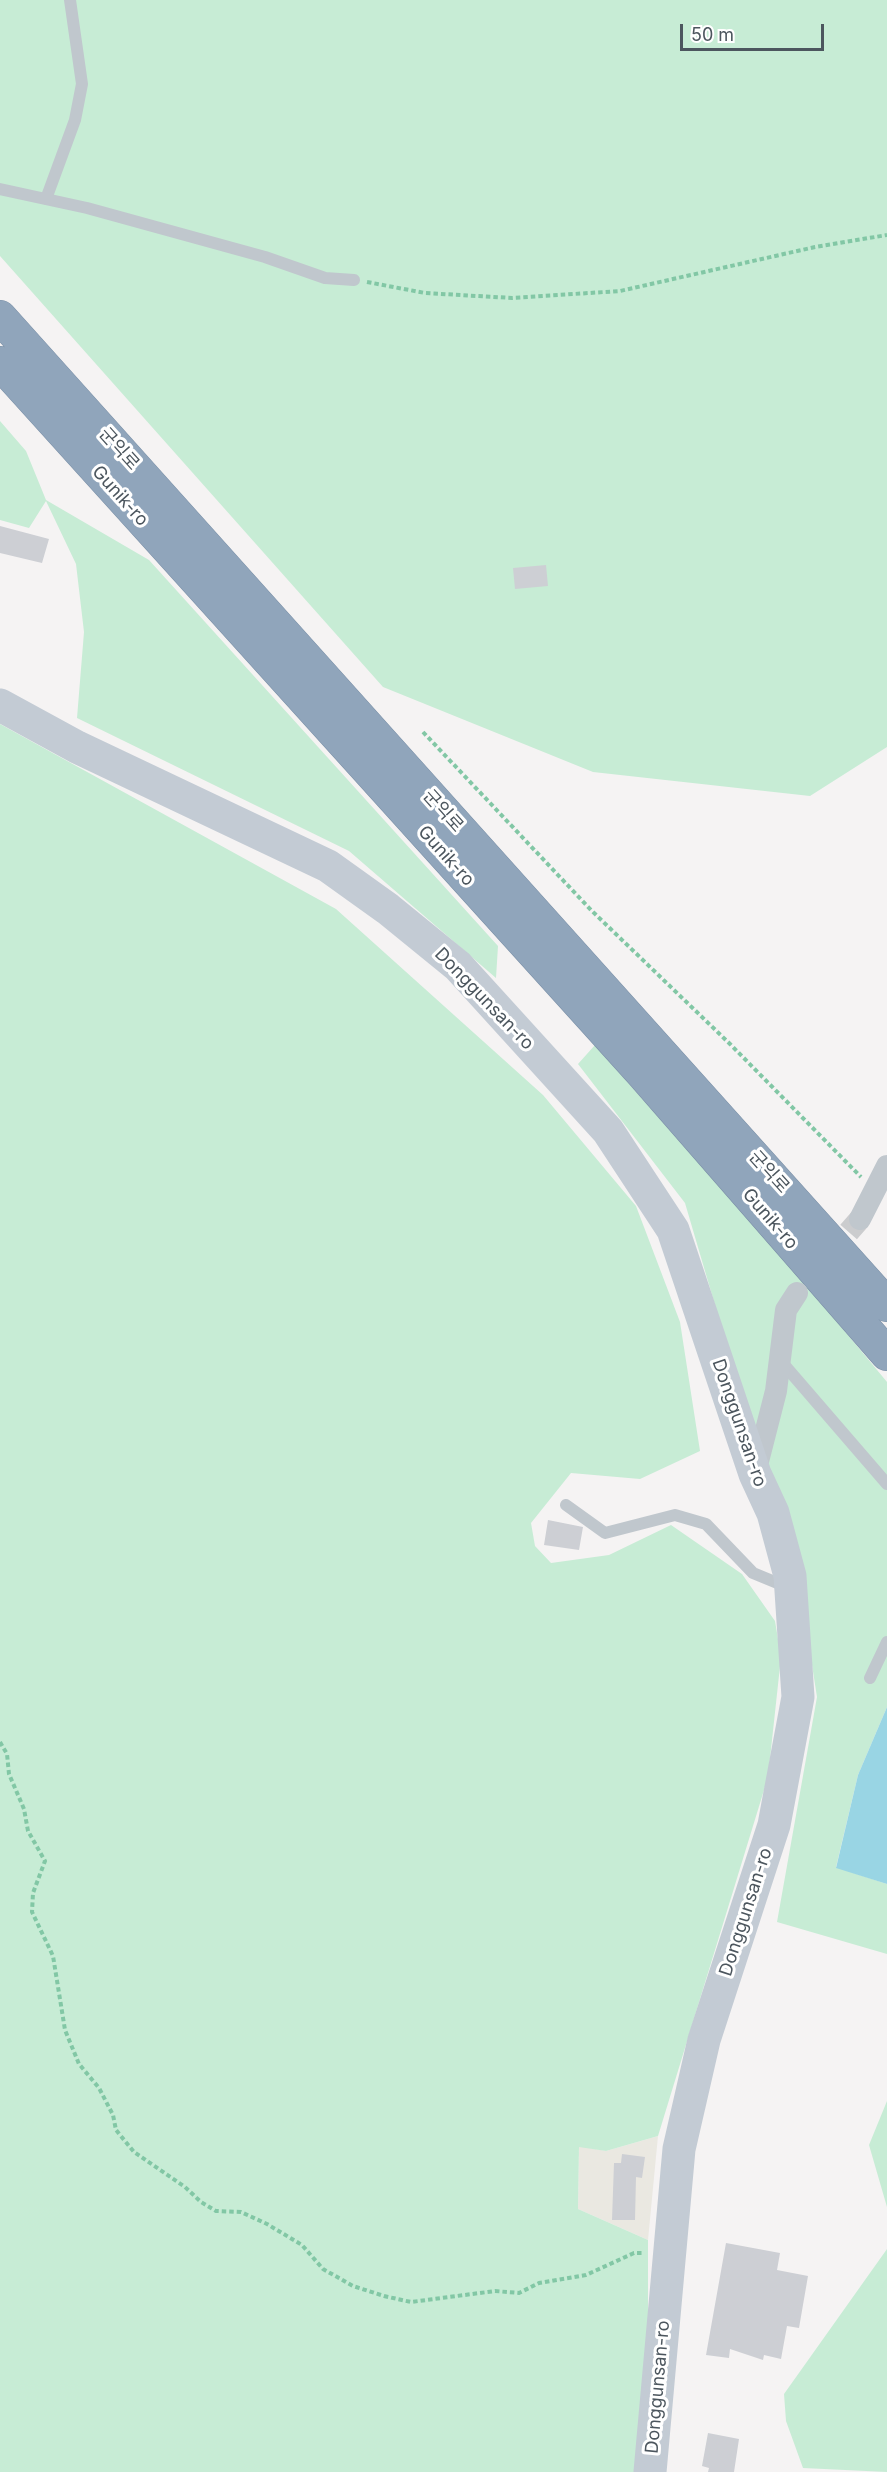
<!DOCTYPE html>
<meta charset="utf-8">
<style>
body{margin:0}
#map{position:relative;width:887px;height:2472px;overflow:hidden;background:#f5f3f3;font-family:Inter,sans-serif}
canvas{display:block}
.scale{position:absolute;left:680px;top:24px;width:144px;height:27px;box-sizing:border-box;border:3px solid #4c565e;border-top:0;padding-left:8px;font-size:18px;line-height:21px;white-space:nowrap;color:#4c565e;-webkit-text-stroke:4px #fff;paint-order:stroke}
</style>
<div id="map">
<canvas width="887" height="2472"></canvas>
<div class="scale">50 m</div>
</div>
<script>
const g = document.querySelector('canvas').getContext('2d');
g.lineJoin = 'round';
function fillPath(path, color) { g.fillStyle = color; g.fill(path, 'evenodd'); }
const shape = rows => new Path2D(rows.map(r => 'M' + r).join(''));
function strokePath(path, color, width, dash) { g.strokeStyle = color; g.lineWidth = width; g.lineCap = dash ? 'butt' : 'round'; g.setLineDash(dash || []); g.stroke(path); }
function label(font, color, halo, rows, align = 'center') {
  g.font = font + ' Inter,"Noto Sans KR",sans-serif'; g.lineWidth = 6; g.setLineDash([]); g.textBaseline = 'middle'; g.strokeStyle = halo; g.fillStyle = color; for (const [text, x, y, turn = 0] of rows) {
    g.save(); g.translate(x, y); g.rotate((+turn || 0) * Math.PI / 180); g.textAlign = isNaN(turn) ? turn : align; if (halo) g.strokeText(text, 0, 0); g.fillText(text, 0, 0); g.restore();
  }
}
const commercial = shape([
 [658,2136,648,2240,578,2209,579,2146,606,2151]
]);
const green = shape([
 [0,0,887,0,887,747,810,796,593,772,383,687,0,256],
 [0,421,26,451,46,500,149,560,498,946,496,978,349,851,77,718,84,632,76,564,46,501,29,528,0,520],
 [0,724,336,909,543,1095,636,1206,680,1322,700,1451,640,1479,571,1473,531,1523,535,1546,551,1563,609,1555,671,1525,742,1574,775,1621,781,1657,768,1777,658,2136,606,2151,579,2147,578,2209,648,2240,648,2319,639,2472,0,2472],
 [595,1045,814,1294,887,1382,887,1707,858,1775,836,1867,887,1884,887,1954,777,1922,817,1697,789,1518,742,1397,685,1203,578,1064],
 [887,2101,887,2207,869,2145],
 [887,2249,887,2472,803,2468,786,2421,784,2394]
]);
const water = shape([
 [887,1707,887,1884,836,1868,858,1775]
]);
const building = shape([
 [0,526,49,539,42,563,0,553],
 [546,565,548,586,515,589,513,568],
 [548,1520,583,1527,579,1550,544,1545],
 [622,2154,645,2157,642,2178,636,2177,635,2220,612,2220,614,2163,621,2163],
 [726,2243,780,2253,777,2270,808,2276,799,2328,787,2326,781,2359,764,2355,763,2360,730,2349,729,2358,706,2355],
 [708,2433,739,2439,734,2472,708,2472,709,2468,702,2466]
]);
const streetTunnel = shape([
 [827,1257,860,1219]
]);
const path = shape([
 [367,282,425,293,512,298,620,291,815,247,887,235],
 [423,732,592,911,730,1044,861,1177],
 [0,1742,7,1754,9,1774,24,1809,28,1831,45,1861,33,1893,32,1912,53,1956,65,2030,79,2064,99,2088,113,2115,116,2130,134,2152,185,2187,201,2202,216,2211,241,2212,267,2224,302,2245,323,2269,353,2286,384,2296,411,2302,495,2291,519,2293,539,2283,586,2275,634,2253,644,2253]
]);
const lane = shape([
 [0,189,87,208,265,257,325,278,354,280],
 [46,199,75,120,82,84,70,0],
 [780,1360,887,1484],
 [566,1505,605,1533,675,1515,706,1524,753,1573,787,1587],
 [870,1678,887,1642]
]);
const street = shape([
 [860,1219,887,1166],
 [755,1473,776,1391,786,1310,797,1293]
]);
const secondary = shape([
 [0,705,77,747,328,866,388,909,458,966,608,1131,673,1230,755,1474,773,1513,790,1576,798,1697,774,1825,704,2040,679,2149,650,2472]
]);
const highway = shape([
 [0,317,887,1305],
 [0,363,642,1073,887,1354]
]);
const streetNames = [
 ["군익로",119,449,48],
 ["Gunik-ro",120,496,48],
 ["군익로",443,811,48],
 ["Gunik-ro",446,856,48],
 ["Donggunsan-ro",484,999,46],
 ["군익로",769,1172,48],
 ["Gunik-ro",770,1219,49],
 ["Donggunsan-ro",739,1423,71],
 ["Donggunsan-ro",746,1912,-72],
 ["Donggunsan-ro",658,2387,-85]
];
fillPath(commercial, '#eae8e1');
fillPath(green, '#c7ecd5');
fillPath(water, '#99d5e4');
fillPath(building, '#cdcfd4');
strokePath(streetTunnel, '#cbccce', 22, [22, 11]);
strokePath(highway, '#7b90a7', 34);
strokePath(path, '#82c7a5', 4, [4.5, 3]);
strokePath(lane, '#c0c7cd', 12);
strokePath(street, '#c0c7cd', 22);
strokePath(secondary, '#c3cbd4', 33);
strokePath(highway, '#90a5bb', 33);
label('18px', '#4c565e', '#fff', streetNames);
</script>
